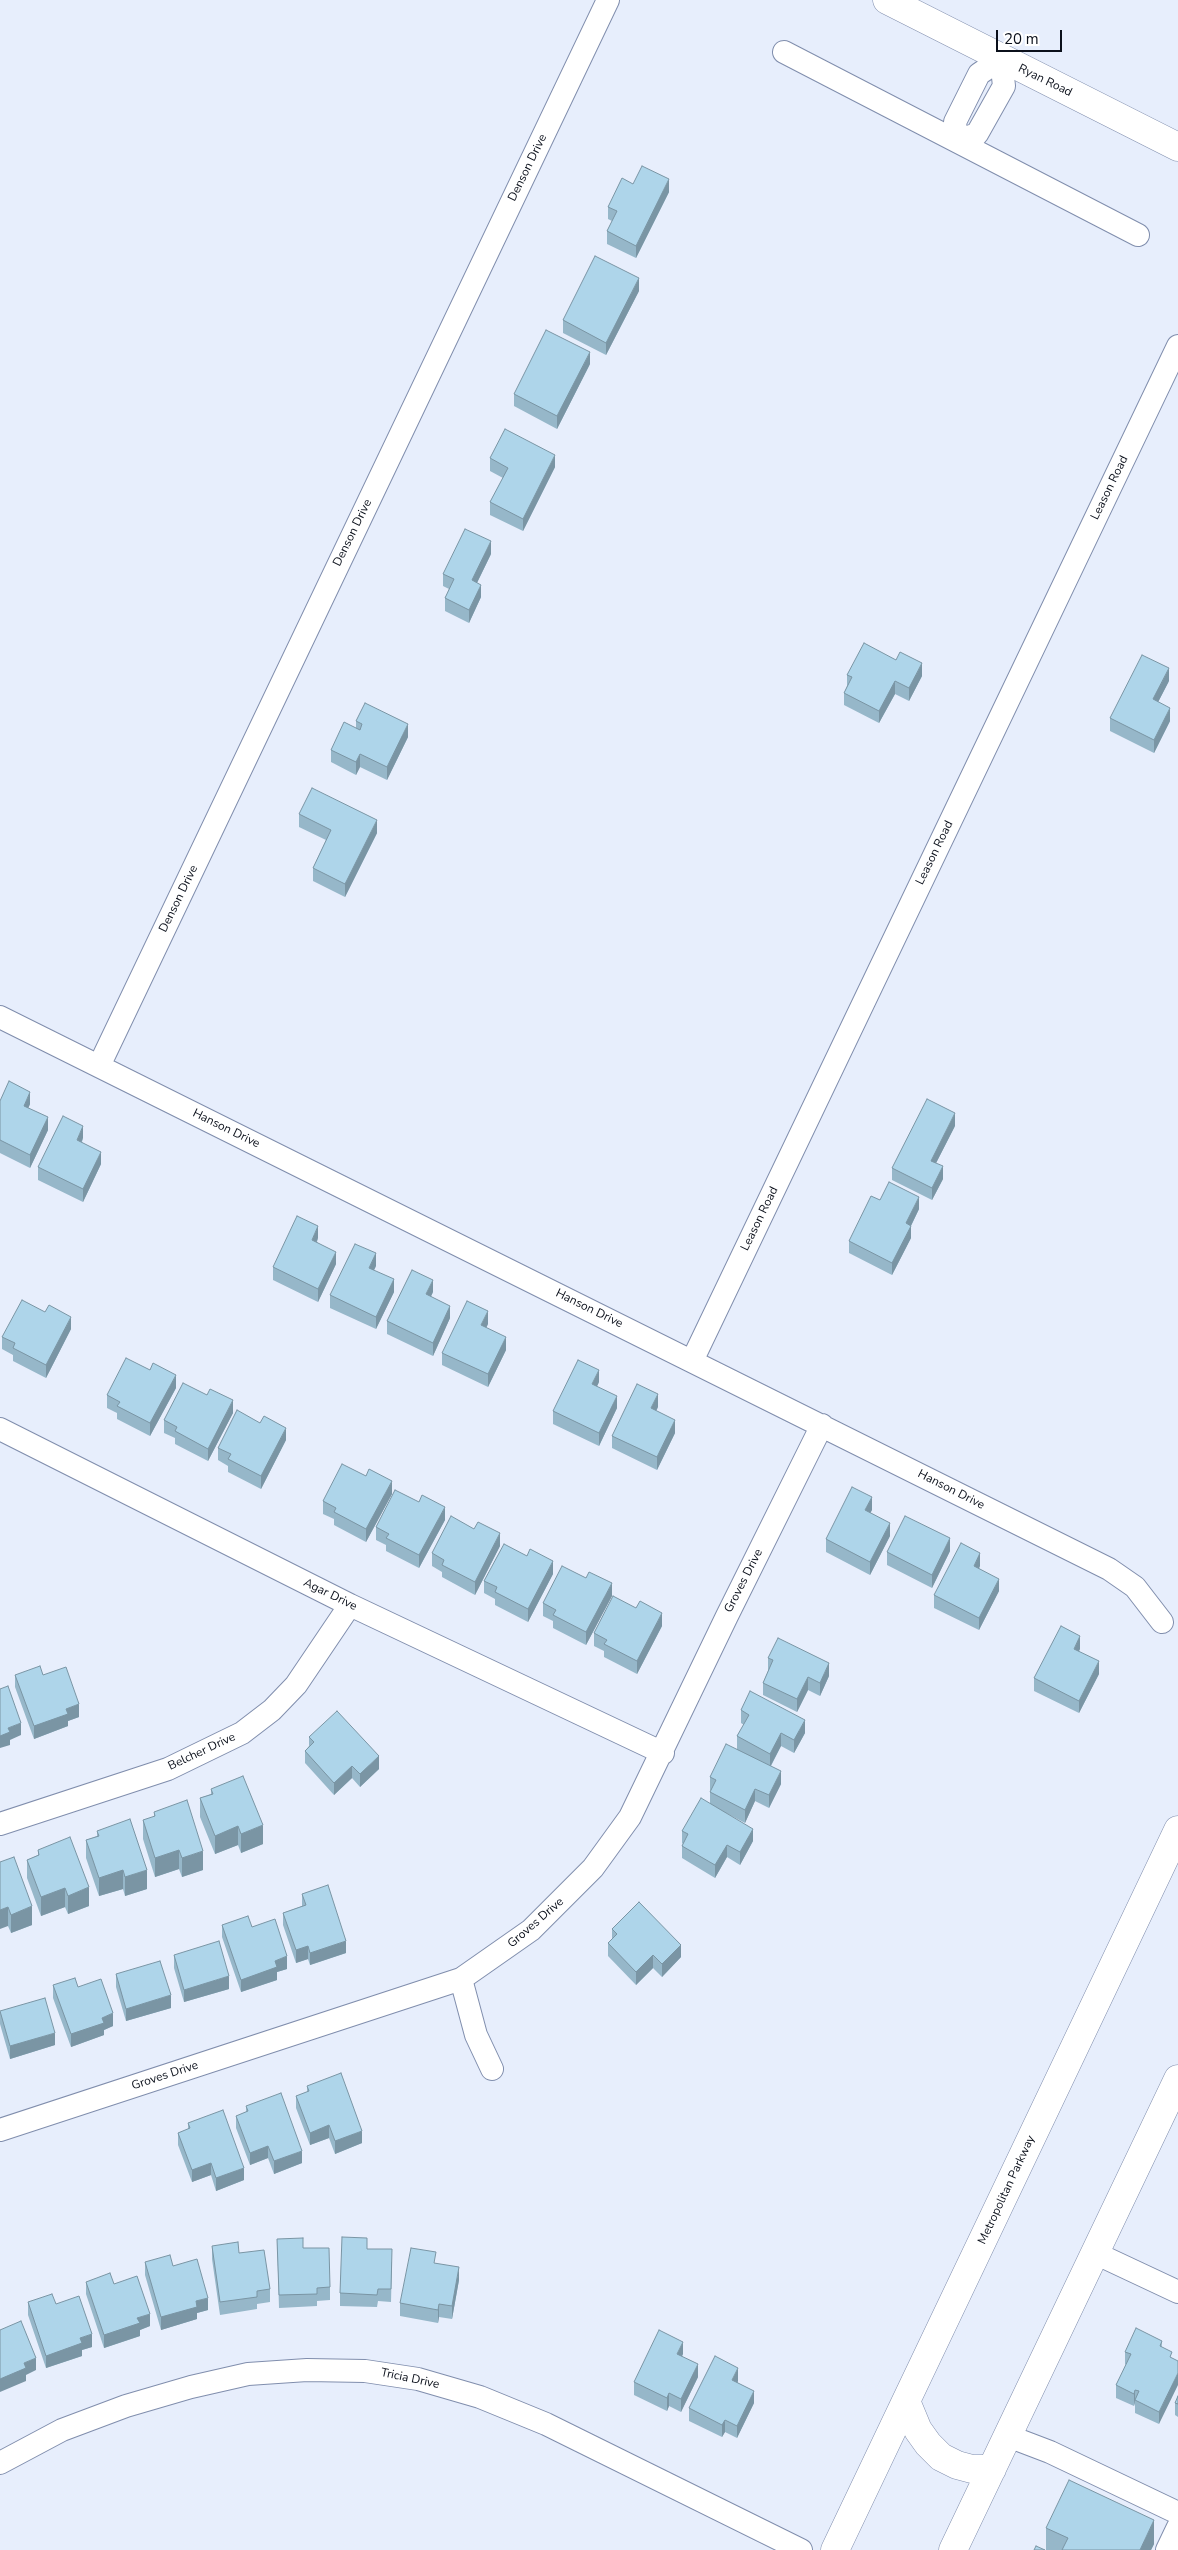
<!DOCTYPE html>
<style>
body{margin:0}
#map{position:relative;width:1178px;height:2550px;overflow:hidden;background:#e7eefc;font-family:"Nunito Sans",sans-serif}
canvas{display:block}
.scale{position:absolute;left:996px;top:30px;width:66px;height:22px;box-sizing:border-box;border:2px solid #0b101b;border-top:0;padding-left:6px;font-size:15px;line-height:18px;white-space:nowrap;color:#0b101b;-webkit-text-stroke:4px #fff;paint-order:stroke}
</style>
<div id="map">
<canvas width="1178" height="2550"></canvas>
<div class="scale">20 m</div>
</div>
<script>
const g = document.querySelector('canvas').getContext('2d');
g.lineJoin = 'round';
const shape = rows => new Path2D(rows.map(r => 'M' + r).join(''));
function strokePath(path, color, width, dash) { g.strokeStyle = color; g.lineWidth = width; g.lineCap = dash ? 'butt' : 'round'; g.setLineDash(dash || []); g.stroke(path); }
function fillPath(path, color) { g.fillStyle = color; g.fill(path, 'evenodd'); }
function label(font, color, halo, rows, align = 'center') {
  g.font = font + ' "Nunito Sans",sans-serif'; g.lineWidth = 5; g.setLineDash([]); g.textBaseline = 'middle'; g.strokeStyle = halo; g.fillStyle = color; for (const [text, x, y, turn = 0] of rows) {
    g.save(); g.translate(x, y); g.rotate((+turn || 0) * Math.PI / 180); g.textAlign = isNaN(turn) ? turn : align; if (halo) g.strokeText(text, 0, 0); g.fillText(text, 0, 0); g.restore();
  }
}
const minor = shape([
 [784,52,1138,235],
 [1001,59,1004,86,977,134,957,141,955,122,979,74,1001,59],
 [0,1017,1109,1569,1135,1587,1162,1622],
 [99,1066,608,0],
 [692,1361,1178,346],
 [0,1429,350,1605,663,1753],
 [0,1824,168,1769,242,1733,272,1710,296,1685,350,1605],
 [461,1979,476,2035,492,2069],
 [0,2130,461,1979,531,1930,593,1868,630,1817,727,1616,822,1425],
 [1095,2253,1178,2292],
 [1008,2436,1050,2452,1178,2513],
 [0,2463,62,2430,126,2406,191,2387,248,2374,307,2370,365,2371,418,2379,480,2397,546,2424,801,2550],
 [1167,2550,1178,2527]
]);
const major = shape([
 [887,0,1178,147],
 [906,2401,918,2430,928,2444,941,2457,957,2465,972,2469,992,2469],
 [835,2550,1178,1830],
 [953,2550,1178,2079]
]);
const wall = shape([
 [633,184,669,192,636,258,607,244,607,231,612,221,608,219,608,207],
 [639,291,606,355,563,333,563,320],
 [590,364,557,429,514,406,514,394],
 [490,458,555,467,523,531,490,515,490,502,503,478,490,471],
 [491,554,477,583,481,597,469,623,445,611,445,598,449,589,443,586,443,574],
 [847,675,922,676,909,701,895,694,879,723,844,705,844,693,847,686],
 [1169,681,1158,702,1170,721,1154,753,1110,731,1110,718],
 [356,721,408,737,387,780,360,767,356,775,331,762,331,750,356,728],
 [299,814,377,833,345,897,313,881,313,868,326,840,299,827],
 [0,1101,30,1104,28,1108,48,1130,30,1168,0,1153],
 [955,1126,936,1163,943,1179,932,1200,892,1180,892,1168],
 [83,1138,82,1142,101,1164,83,1202,38,1180,38,1167],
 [880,1200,919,1209,911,1226,911,1238,892,1275,849,1253,849,1241],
 [318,1238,317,1242,336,1264,318,1302,273,1280,273,1267],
 [376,1266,374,1270,394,1292,376,1329,330,1308,330,1295],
 [433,1292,431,1296,450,1318,433,1356,387,1334,387,1321],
 [488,1324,486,1328,506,1350,488,1387,442,1365,442,1353],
 [71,1329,46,1378,13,1361,13,1355,2,1349,2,1337],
 [599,1382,597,1386,617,1408,599,1446,553,1424,553,1411],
 [176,1388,150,1436,117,1419,117,1413,107,1408,107,1395],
 [658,1407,656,1411,675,1433,657,1470,612,1448,612,1436],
 [233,1413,208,1461,175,1444,175,1438,164,1433,164,1420],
 [286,1440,261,1489,228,1472,228,1466,218,1460,218,1448],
 [392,1494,366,1542,334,1525,334,1519,323,1514,323,1501],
 [872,1510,870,1513,890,1536,870,1575,826,1552,826,1539],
 [445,1520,419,1568,386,1551,386,1545,376,1540,376,1527],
 [474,1529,500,1546,475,1595,442,1577,442,1572,432,1566,432,1553],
 [950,1551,932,1588,887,1565,887,1552],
 [980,1566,979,1568,999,1591,979,1630,934,1608,934,1595],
 [553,1574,528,1622,495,1605,495,1599,484,1593,484,1581],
 [612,1596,586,1645,553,1628,553,1621,543,1616,543,1603],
 [636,1608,662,1626,637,1674,604,1657,604,1651,594,1646,594,1633],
 [1080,1649,1079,1651,1099,1674,1079,1713,1034,1691,1034,1678],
 [768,1658,829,1676,820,1696,808,1690,797,1712,763,1695,763,1683,768,1671],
 [15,1675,43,1675,79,1717,68,1721,68,1726,34,1739,15,1687],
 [741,1710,805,1733,794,1753,781,1746,771,1766,781,1784,769,1808,755,1801,745,1823,726,1813,753,1841,740,1865,727,1857,715,1878,682,1858,682,1846,683,1844,682,1843,682,1831,710,1804,710,1792,711,1791,710,1790,710,1777,737,1749,737,1736,744,1725,741,1723],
 [309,1737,379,1769,360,1787,352,1778,334,1795,305,1763,305,1751,309,1746],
 [211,1789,263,1844,241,1853,238,1845,215,1854,200,1817,200,1798,211,1794],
 [154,1812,203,1870,182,1877,179,1869,155,1877,143,1839,143,1820,154,1817],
 [97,1831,147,1889,125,1896,123,1889,99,1896,86,1858,86,1840,97,1836],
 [38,1850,89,1906,68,1914,65,1907,41,1916,27,1878,27,1860,38,1855],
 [0,1862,32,1925,11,1933,8,1926],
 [302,1894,346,1953,310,1965,308,1959,296,1963,283,1925,283,1913,302,1906],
 [222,1925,252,1927,287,1969,277,1972,277,1980,241,1992,222,1937],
 [612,1929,681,1957,662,1977,653,1968,636,1985,608,1956,608,1943,612,1939],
 [174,1955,229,1989,184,2002,174,1968],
 [116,1974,171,2008,126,2021,116,1987],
 [53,1985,78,1987,113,2026,104,2030,104,2035,71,2047,53,1998],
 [0,2011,55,2045,10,2059,0,2024],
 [307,2086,362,2143,335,2154,329,2138,310,2145,296,2108,296,2096,307,2092],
 [246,2106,302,2163,274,2174,268,2158,250,2165,236,2128,236,2116,246,2112],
 [188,2123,244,2180,216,2191,211,2175,192,2182,178,2145,178,2133,188,2129],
 [277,2239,303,2248,330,2287,330,2300,317,2301,317,2306,279,2308],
 [212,2246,239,2253,270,2289,270,2302,257,2304,257,2309,220,2315,212,2259],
 [367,2249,392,2262,391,2302,378,2301,377,2307,340,2306,340,2293],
 [145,2262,173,2266,208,2310,197,2313,197,2319,161,2330,145,2275],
 [436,2263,459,2280,452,2319,439,2317,438,2323,400,2316,400,2303],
 [86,2282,114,2284,150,2326,140,2330,140,2336,104,2348,86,2294],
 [28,2302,56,2304,92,2347,82,2350,82,2356,46,2368,28,2315],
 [1162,2341,1159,2424,1135,2413,1135,2403,1134,2406,1116,2398,1116,2385,1126,2365,1125,2364,1125,2352],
 [683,2354,682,2356,698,2377,681,2412,669,2406,667,2411,634,2395,634,2382],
 [738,2381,738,2383,754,2403,737,2438,725,2432,722,2437,689,2421,689,2408],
 [1178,2396,1178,2417,1175,2415,1175,2403],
 [1046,2528,1154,2544,1151,2550,1046,2550]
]);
const shadedWall = shape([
 [669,179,669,192,636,258,636,246],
 [639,278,639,291,606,355,606,343],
 [590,352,590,364,557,429,557,416],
 [555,455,555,467,523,531,523,519],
 [491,541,491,554,472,593,472,580],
 [481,585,481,597,469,623,469,610],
 [922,663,922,676,909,701,909,688],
 [1169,668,1169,681,1153,712,1153,699],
 [895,681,895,694,879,723,879,711],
 [1170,708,1170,721,1154,753,1154,740],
 [408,724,408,737,387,780,387,767],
 [360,754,360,767,356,775,356,762],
 [377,820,377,833,345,897,345,884],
 [30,1092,30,1104,24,1118,24,1106],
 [955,1113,955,1126,931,1173,931,1161],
 [48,1117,48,1130,30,1168,30,1155],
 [83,1126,83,1138,77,1152,77,1140],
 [101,1152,101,1164,83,1202,83,1189],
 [943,1166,943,1179,932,1200,932,1188],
 [919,1197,919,1209,906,1236,906,1223],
 [318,1226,318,1238,312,1253,312,1240],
 [911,1226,911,1238,892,1275,892,1263],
 [336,1252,336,1264,318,1302,318,1289],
 [376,1253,376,1266,369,1280,369,1268],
 [394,1279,394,1292,376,1329,376,1317],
 [433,1280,433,1292,426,1307,426,1294],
 [450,1306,450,1318,433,1356,433,1343],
 [488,1311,488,1324,481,1338,481,1325],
 [71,1317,71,1329,46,1378,46,1365],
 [506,1337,506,1350,488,1387,488,1374],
 [599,1370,599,1382,592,1397,592,1384],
 [176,1375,176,1388,150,1436,150,1423],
 [658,1394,658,1407,651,1421,651,1408],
 [617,1396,617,1408,599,1446,599,1433],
 [233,1400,233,1413,208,1461,208,1449],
 [675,1420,675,1433,657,1470,657,1457],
 [286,1428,286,1440,261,1489,261,1476],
 [392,1481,392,1494,366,1542,366,1529],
 [872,1497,872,1510,865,1523,865,1510],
 [445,1507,445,1520,419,1568,419,1555],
 [890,1523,890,1536,870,1575,870,1562],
 [500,1533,500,1546,475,1595,475,1582],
 [950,1538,950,1551,932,1588,932,1575],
 [980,1553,980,1566,974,1579,974,1566],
 [553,1561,553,1574,528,1622,528,1609],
 [999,1579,999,1591,979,1630,979,1618],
 [612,1583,612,1596,586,1645,586,1632],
 [662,1613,662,1626,637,1674,637,1661],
 [1080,1636,1080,1649,1074,1661,1074,1649],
 [1099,1661,1099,1674,1079,1713,1079,1701],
 [829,1663,829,1676,820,1696,820,1683],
 [808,1677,808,1690,797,1712,797,1699],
 [79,1704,79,1717,68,1721,68,1726,34,1739,34,1726,66,1709],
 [805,1720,805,1733,794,1753,794,1740],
 [21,1723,21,1735,10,1740,10,1745,0,1748,0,1736,8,1728],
 [781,1733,781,1746,770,1767,770,1754],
 [379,1756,379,1769,360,1787,360,1774],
 [352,1766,352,1778,334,1795,334,1783],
 [781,1771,781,1784,769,1808,769,1795],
 [755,1789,755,1801,745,1823,745,1810],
 [263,1825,263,1844,241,1853,241,1834],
 [238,1826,238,1845,215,1854,215,1836],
 [753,1829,753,1841,740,1865,740,1852],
 [727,1845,727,1857,715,1878,715,1865],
 [179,1850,179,1869,155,1877,155,1858],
 [203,1851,203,1870,182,1877,182,1858],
 [123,1870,123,1889,99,1896,99,1878],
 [147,1870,147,1889,125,1896,125,1877],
 [89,1887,89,1906,68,1914,68,1896],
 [65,1888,65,1907,41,1916,41,1897],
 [32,1906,32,1925,11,1933,11,1915],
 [8,1907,8,1926,0,1929,0,1910],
 [346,1941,346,1953,310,1965,310,1953],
 [681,1945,681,1957,662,1977,662,1964],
 [308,1946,308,1959,296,1963,296,1950],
 [653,1955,653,1968,636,1985,636,1972],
 [287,1956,287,1969,277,1972,277,1980,241,1992,241,1980,275,1961],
 [229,1976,229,1989,184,2002,184,1990],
 [171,1995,171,2008,126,2021,126,2009],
 [113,2013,113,2026,104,2030,104,2035,71,2047,71,2034,102,2018],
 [55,2033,55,2045,10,2059,10,2046],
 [329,2125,329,2138,310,2145,310,2133],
 [362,2131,362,2143,335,2154,335,2141],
 [268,2146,268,2158,250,2165,250,2153],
 [302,2151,302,2163,274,2174,274,2161],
 [211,2163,211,2175,192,2182,192,2170],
 [244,2168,244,2180,216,2191,216,2178],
 [459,2267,459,2280,452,2319,452,2306],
 [208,2298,208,2310,197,2313,197,2319,161,2330,161,2317,196,2301],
 [439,2304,439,2317,438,2323,438,2310],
 [150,2314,150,2326,140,2330,140,2336,104,2348,104,2335,137,2318],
 [92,2334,92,2347,82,2350,82,2356,46,2368,46,2356,80,2338],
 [683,2342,683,2354,677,2366,677,2354],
 [36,2358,36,2370,26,2375,26,2381,0,2392,0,2379,24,2363],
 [698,2364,698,2377,681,2412,681,2399],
 [738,2368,738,2381,732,2393,732,2380],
 [1178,2373,1178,2385,1159,2424,1159,2412],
 [1135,2390,1135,2400,1134,2406,1134,2394],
 [754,2391,754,2403,737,2438,737,2426],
 [669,2393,669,2406,667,2411,667,2398],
 [725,2420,725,2432,722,2437,722,2425],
 [1154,2520,1154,2544,1151,2550,1140,2550]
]);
const building = shape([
 [642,166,669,179,636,246,607,231,617,211,608,207,622,178,633,184,642,166],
 [595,256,639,278,606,343,563,320,595,256],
 [546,330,590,352,557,416,514,394,546,330],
 [505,429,555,455,523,519,490,502,508,468,490,458,505,429],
 [465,529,491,541,472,580,481,585,469,610,445,598,454,579,443,574,465,529],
 [864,643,896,660,900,652,922,663,909,688,895,681,879,711,844,693,852,677,847,675,864,643],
 [1142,655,1169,668,1153,699,1170,708,1154,740,1110,718,1142,655],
 [365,703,408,724,387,767,360,754,356,762,331,750,344,722,360,730,362,724,356,721,365,703],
 [312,788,377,820,345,884,313,868,331,830,299,814,312,788],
 [9,1081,30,1092,24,1106,48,1117,30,1155,0,1140,0,1101,9,1081],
 [927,1099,955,1113,931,1161,943,1166,932,1188,892,1168,927,1099],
 [63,1116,83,1126,77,1140,101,1152,83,1189,38,1167,63,1116],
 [889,1182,919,1197,906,1223,911,1226,892,1263,849,1241,871,1196,880,1200,889,1182],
 [297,1216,318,1226,312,1240,336,1252,318,1289,273,1267,297,1216],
 [355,1244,376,1253,369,1268,394,1279,376,1317,330,1295,355,1244],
 [412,1270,433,1280,426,1294,450,1306,433,1343,387,1321,412,1270],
 [22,1300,45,1312,49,1305,71,1317,46,1365,13,1348,15,1343,2,1337,22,1300],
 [467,1301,488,1311,481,1325,506,1337,488,1374,442,1353,467,1301],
 [126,1358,150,1370,153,1363,176,1375,150,1423,117,1406,120,1402,107,1395,126,1358],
 [578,1360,599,1370,592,1384,617,1396,599,1433,553,1411,578,1360],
 [183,1383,207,1395,210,1389,233,1400,208,1449,175,1431,177,1427,164,1420,183,1383],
 [637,1384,658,1394,651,1408,675,1420,657,1457,612,1436,637,1384],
 [237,1410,260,1423,264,1416,286,1428,261,1476,228,1459,231,1454,218,1448,237,1410],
 [342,1464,366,1476,369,1469,392,1481,366,1529,334,1512,336,1508,323,1501,342,1464],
 [852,1487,872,1497,865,1510,890,1523,870,1562,826,1539,852,1487],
 [395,1490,419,1502,422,1495,445,1507,419,1555,386,1538,389,1534,376,1527,395,1490],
 [451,1516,474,1529,478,1522,500,1533,475,1582,442,1565,444,1560,432,1553,451,1516],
 [905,1516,950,1538,932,1575,887,1552,905,1516],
 [961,1543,980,1553,974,1566,999,1579,979,1618,934,1595,961,1543],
 [504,1544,527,1556,530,1549,553,1561,528,1609,495,1592,497,1587,484,1581,504,1544],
 [562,1566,586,1578,589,1572,612,1583,586,1632,553,1615,556,1610,543,1603,562,1566],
 [613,1596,636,1608,640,1601,662,1613,637,1661,604,1644,607,1640,594,1633,613,1596],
 [1061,1626,1080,1636,1074,1649,1099,1661,1079,1701,1034,1678,1061,1626],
 [778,1638,829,1663,820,1683,808,1677,797,1699,763,1683,773,1660,768,1658,778,1638],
 [40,1666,43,1675,66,1667,79,1704,66,1709,68,1714,34,1726,15,1675,40,1666],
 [8,1686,21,1723,8,1728,10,1732,0,1736,0,1689,8,1686],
 [750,1691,805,1720,794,1740,781,1733,770,1754,737,1736,749,1715,741,1710,750,1691],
 [337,1711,379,1756,360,1774,352,1766,334,1783,305,1751,314,1742,309,1737,337,1711],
 [726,1744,781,1771,769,1795,755,1789,745,1810,710,1792,716,1780,710,1777,726,1744],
 [243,1776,263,1825,241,1834,238,1826,215,1836,200,1798,213,1794,211,1789,243,1776],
 [701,1798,753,1829,740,1852,727,1845,715,1865,682,1846,688,1834,682,1831,701,1798],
 [187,1800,203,1851,182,1858,179,1850,155,1858,143,1820,155,1816,154,1812,187,1800],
 [130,1819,147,1870,125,1877,123,1870,99,1878,86,1840,99,1836,97,1831,130,1819],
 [70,1837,89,1887,68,1896,65,1888,41,1897,27,1860,39,1855,38,1850,70,1837],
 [14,1857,32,1906,11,1915,8,1907,0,1910,0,1862,14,1857],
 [328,1885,346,1941,310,1953,308,1946,296,1950,283,1913,306,1905,302,1894,328,1885],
 [639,1902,681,1945,662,1964,653,1955,636,1972,608,1943,617,1934,612,1929,639,1902],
 [248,1916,252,1927,275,1919,287,1956,275,1961,277,1967,241,1980,222,1925,248,1916],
 [219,1941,229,1976,184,1990,174,1955,219,1941],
 [160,1961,171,1995,126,2009,116,1974,160,1961],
 [75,1978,78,1987,101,1979,113,2013,102,2018,104,2023,71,2034,53,1985,75,1978],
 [45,1998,55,2033,10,2046,0,2011,45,1998],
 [341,2073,362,2131,335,2141,329,2125,310,2133,296,2096,309,2091,307,2086,341,2073],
 [281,2093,302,2151,274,2161,268,2146,250,2153,236,2116,248,2111,246,2106,281,2093],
 [223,2110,244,2168,216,2178,211,2163,192,2170,178,2133,190,2128,188,2123,223,2110],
 [342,2237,367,2238,367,2249,392,2249,391,2289,378,2289,377,2295,340,2293,342,2237],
 [303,2238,303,2248,329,2248,330,2287,317,2288,317,2294,279,2295,277,2239,303,2238],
 [238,2242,239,2253,264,2250,270,2289,257,2291,257,2297,220,2302,212,2246,238,2242],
 [411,2248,436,2252,434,2263,459,2267,452,2306,439,2304,438,2310,400,2303,411,2248],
 [170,2255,173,2266,197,2259,208,2298,196,2301,197,2307,161,2317,145,2262,170,2255],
 [110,2273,114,2284,137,2276,150,2314,137,2318,140,2323,104,2335,86,2282,110,2273],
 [52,2294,56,2304,79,2296,92,2334,80,2338,82,2343,46,2356,28,2302,52,2294],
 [21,2321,36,2358,24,2363,26,2368,0,2379,0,2330,21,2321],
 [1136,2328,1162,2341,1160,2346,1172,2352,1170,2357,1178,2361,1178,2373,1159,2412,1135,2400,1139,2391,1135,2390,1134,2394,1116,2385,1131,2354,1125,2352,1136,2328],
 [659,2330,683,2342,677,2354,698,2364,681,2399,669,2393,667,2398,634,2382,659,2330],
 [715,2356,738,2368,732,2380,754,2391,737,2426,725,2420,722,2425,689,2408,715,2356],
 [1178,2396,1178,2404,1175,2403,1178,2396],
 [1069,2480,1154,2520,1140,2550,1062,2550,1068,2538,1046,2528,1069,2480],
 [1036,2546,1045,2550,1034,2550,1036,2546]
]);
const streetNames = [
 ["Ryan Road",1045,81,26],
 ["Denson Drive",528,168,-64],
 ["Leason Road",1110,488,-64],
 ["Denson Drive",353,533,-64],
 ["Leason Road",935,853,-64],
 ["Denson Drive",179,899,-64],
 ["Hanson Drive",226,1129,26],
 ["Leason Road",760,1219,-64],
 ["Hanson Drive",589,1309,26],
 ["Hanson Drive",951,1490,27],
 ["Groves Drive",744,1581,-63],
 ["Agar Drive",330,1595,26],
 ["Belcher Drive",202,1752,-25],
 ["Groves Drive",536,1923,-41],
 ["Groves Drive",165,2076,-18],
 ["Metropolitan Parkway",1007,2190,-65],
 ["Tricia Drive",410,2379,12]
];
strokePath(minor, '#808ead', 24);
strokePath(major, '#808ead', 29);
strokePath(minor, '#fff', 22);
strokePath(major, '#fff', 28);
fillPath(wall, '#96b7c9');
fillPath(shadedWall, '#7a95a4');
fillPath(building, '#aed5ea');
strokePath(building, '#7a95a4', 1);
label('12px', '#0b101b', '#fff', streetNames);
</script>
